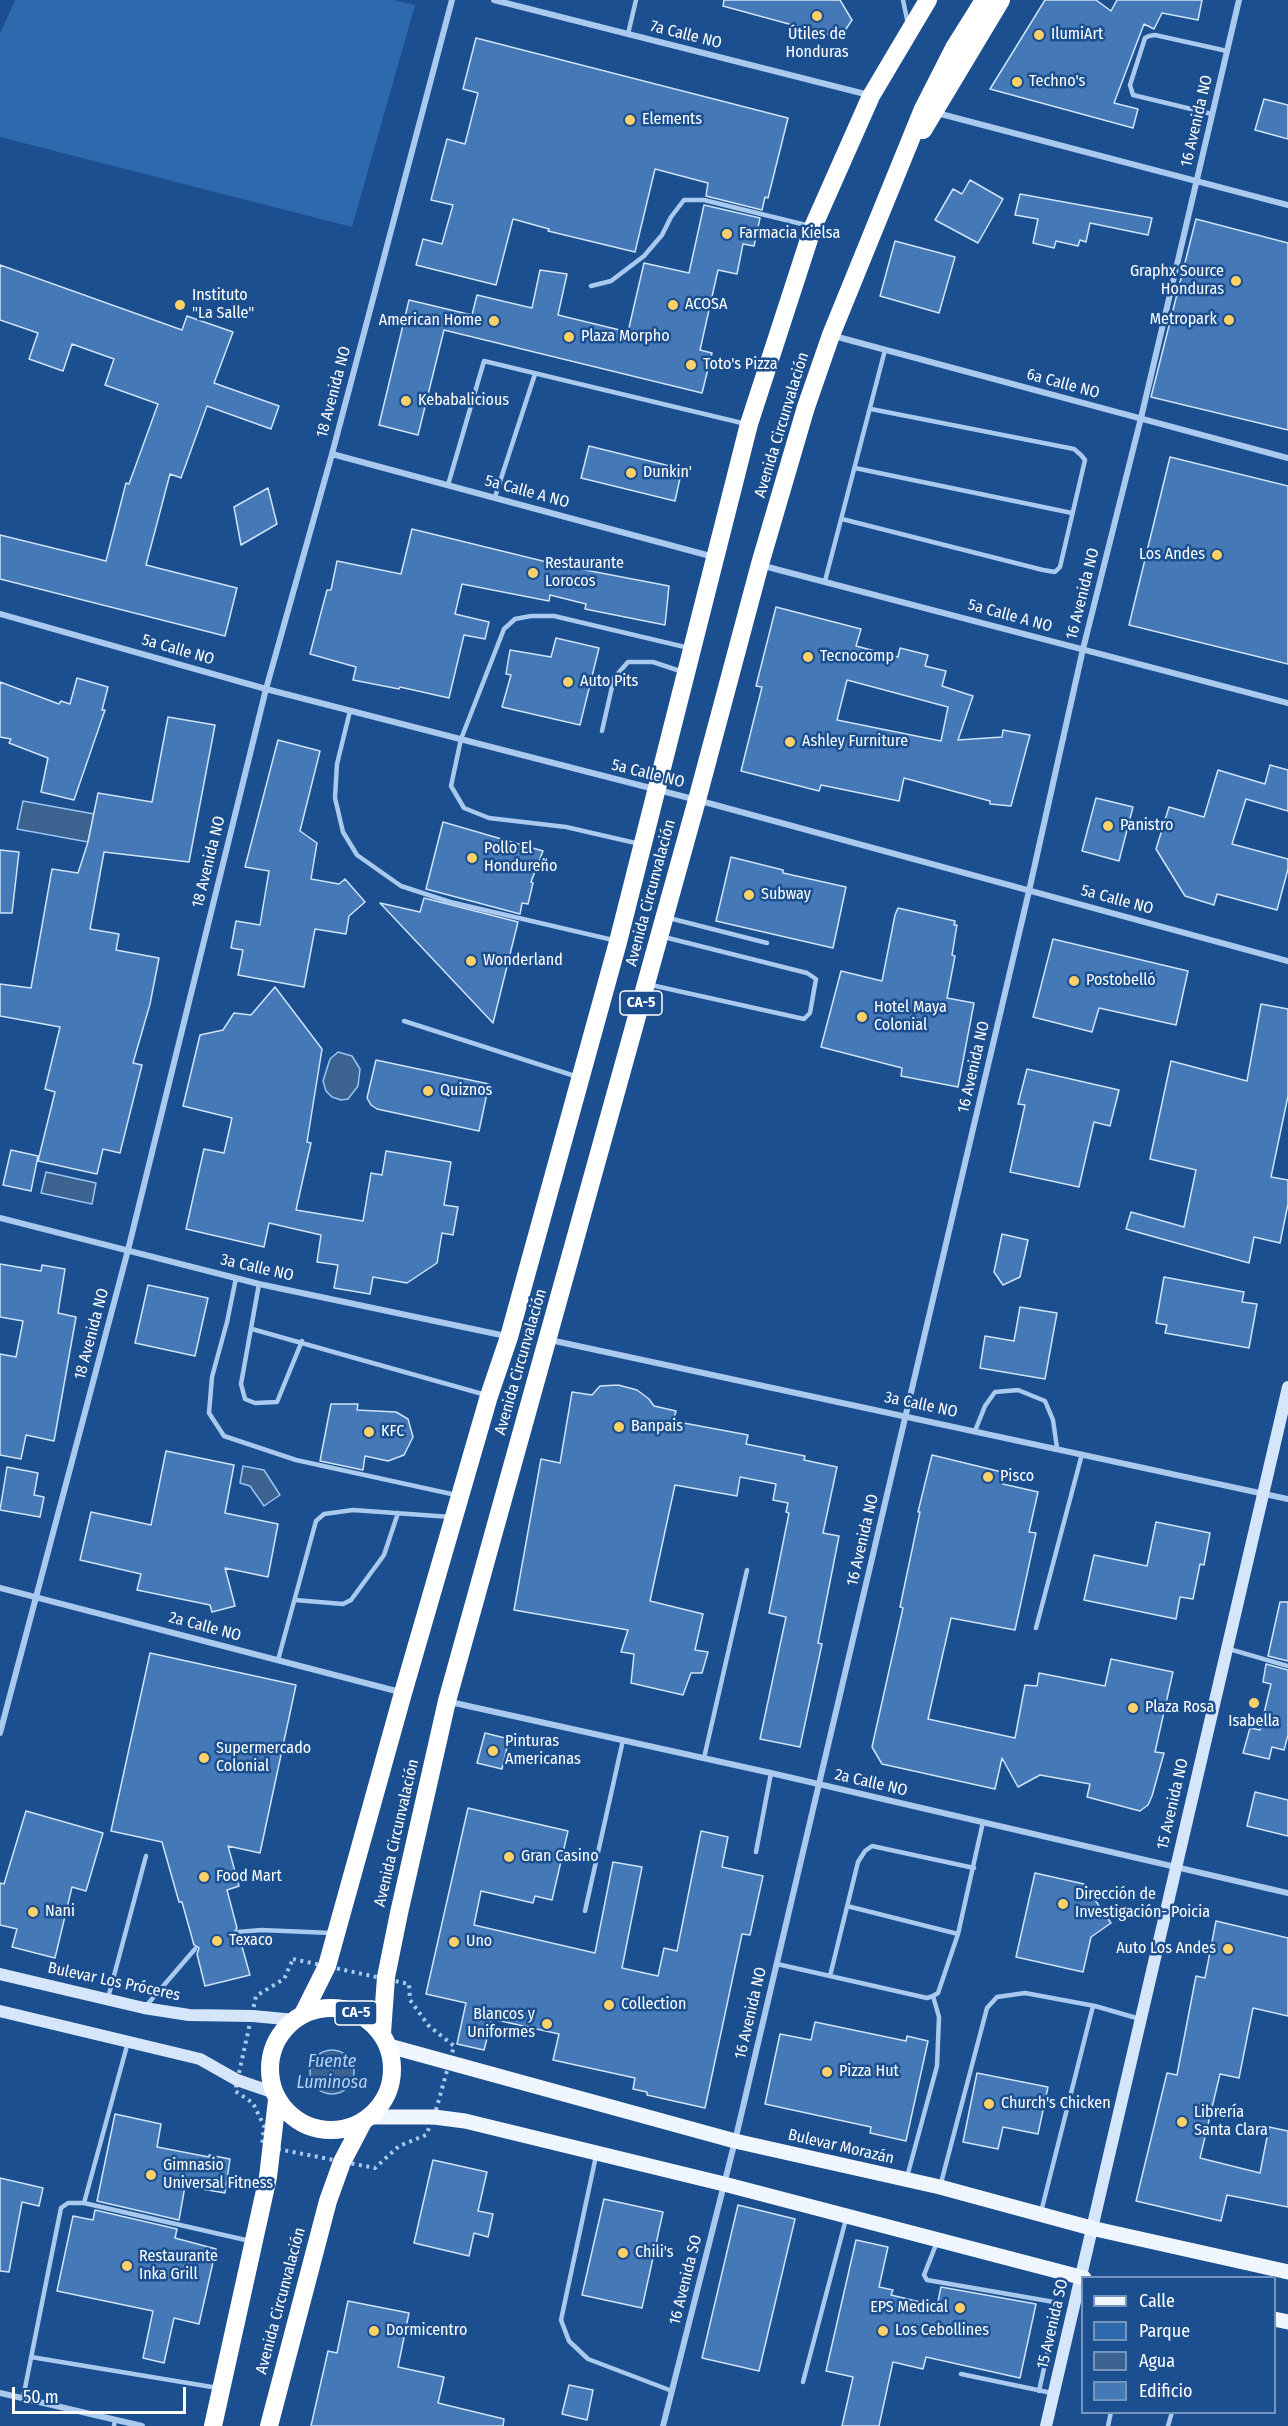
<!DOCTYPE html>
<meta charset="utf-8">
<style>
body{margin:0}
#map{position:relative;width:1288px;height:2426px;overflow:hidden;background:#1b4f8f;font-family:"Fira Sans Condensed",sans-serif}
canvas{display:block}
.legend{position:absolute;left:1081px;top:2276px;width:195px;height:138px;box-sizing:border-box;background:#1b4f8f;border:2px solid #7695bc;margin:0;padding:8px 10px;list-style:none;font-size:18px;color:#fff}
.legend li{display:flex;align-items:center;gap:12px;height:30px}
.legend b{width:30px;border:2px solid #7695bc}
.scale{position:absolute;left:12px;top:2387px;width:174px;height:27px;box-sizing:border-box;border:3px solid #fff;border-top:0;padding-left:8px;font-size:18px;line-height:21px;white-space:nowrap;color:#fff;-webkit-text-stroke:4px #1b4f8f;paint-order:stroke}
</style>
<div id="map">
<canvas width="1288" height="2426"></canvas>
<ul class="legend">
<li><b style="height:8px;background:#f0f6ff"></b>Calle</li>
<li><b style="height:16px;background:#2e69ad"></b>Parque</li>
<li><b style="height:16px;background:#3c6290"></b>Agua</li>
<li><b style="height:16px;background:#4478b7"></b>Edificio</li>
</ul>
<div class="scale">50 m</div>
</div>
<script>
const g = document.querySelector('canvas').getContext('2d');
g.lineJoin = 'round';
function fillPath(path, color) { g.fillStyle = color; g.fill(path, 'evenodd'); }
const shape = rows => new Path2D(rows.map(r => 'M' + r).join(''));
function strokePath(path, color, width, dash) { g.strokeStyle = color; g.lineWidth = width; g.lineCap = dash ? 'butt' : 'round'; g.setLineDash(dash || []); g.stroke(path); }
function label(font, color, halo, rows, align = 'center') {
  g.font = font + ' "Fira Sans Condensed",sans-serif'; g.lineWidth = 5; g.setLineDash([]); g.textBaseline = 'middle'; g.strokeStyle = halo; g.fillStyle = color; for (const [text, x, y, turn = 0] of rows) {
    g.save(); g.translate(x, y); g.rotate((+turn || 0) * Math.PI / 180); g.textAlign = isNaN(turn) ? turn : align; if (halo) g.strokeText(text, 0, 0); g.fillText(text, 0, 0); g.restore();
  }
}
const green = shape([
 [15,0,393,0,415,5,352,227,0,137,0,34]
]);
const water = shape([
 [23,801,94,814,88,842,17,829,23,801],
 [338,1052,352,1056,360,1069,358,1086,348,1099,341,1100,332,1097,326,1091,323,1081,330,1059,338,1052],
 [46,1172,96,1183,92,1204,41,1193,46,1172],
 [243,1466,264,1470,280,1495,264,1506,250,1486,240,1483,243,1466],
 '310 2072a22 22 0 1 1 44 0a22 22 0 1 1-44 0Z'
]);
const building = shape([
 [724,0,840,0,852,20,840,38,723,6,724,0],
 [1045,0,1096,0,1111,11,1117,0,1202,0,1198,20,1162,13,1154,29,1144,24,1114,103,1138,109,1133,128,990,89,1045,0],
 [476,38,788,118,768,198,765,197,762,210,706,196,708,183,655,169,635,252,548,231,549,229,513,219,496,285,416,265,423,239,442,244,453,205,431,200,447,139,465,144,478,93,463,89,476,38],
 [1264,99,1288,105,1288,139,1255,130,1264,99],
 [970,180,1003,199,978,243,935,220,953,189,962,194,970,180],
 [1020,194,1152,218,1148,235,1090,223,1086,242,1080,240,1078,246,1056,241,1054,248,1033,243,1038,219,1015,215,1020,194],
 [704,205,760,218,754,246,743,244,737,274,718,270,700,350,712,353,702,393,444,330,418,435,379,425,409,300,472,315,477,295,532,308,540,270,567,274,558,315,628,332,644,263,689,273,704,205],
 [1196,219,1288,243,1288,430,1151,397,1196,219],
 [895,241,955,257,939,313,880,296,895,241],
 [0,265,182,330,187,316,233,332,214,383,279,406,271,429,207,406,181,478,170,474,146,565,237,588,225,636,0,579,0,535,106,561,126,483,129,484,158,404,105,385,114,359,72,344,63,371,29,359,38,333,0,320,0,265],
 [589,446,682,469,675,501,581,478,589,446],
 [1170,457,1288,486,1288,664,1129,625,1170,457],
 [268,488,277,524,241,545,234,507,268,488],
 [412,529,559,565,669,586,665,625,585,609,586,604,550,595,549,601,462,584,455,614,489,622,485,639,464,635,449,698,400,687,399,689,353,680,356,667,310,654,327,590,331,590,337,561,401,574,412,529],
 [776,607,861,629,856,646,898,657,900,648,928,655,925,666,946,671,942,686,973,696,958,740,1002,737,1003,730,1030,735,1011,806,990,804,990,801,904,778,899,801,821,785,819,791,741,771,762,687,756,686,776,607],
 [847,680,948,707,941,741,837,720,847,680],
 [556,638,599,648,580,725,502,707,511,675,506,674,510,650,551,657,556,638],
 [77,678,108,687,102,710,105,710,74,800,41,792,48,758,9,743,11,739,0,737,0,682,59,704,61,701,70,704,77,678],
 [168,717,215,725,189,862,104,852,90,929,119,934,116,950,159,958,150,1004,133,1063,142,1065,120,1153,103,1149,97,1174,38,1161,55,1092,45,1089,60,1027,0,1016,0,984,31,988,52,869,78,873,88,842,98,793,152,802,168,717],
 [278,740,320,751,300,831,317,843,311,879,339,884,345,879,365,902,349,916,346,934,315,929,304,987,238,975,243,950,231,948,236,921,260,925,269,871,245,867,278,740],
 [1270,765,1288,770,1288,811,1246,799,1232,844,1288,859,1288,869,1277,910,1217,894,1214,905,1185,896,1156,849,1169,807,1204,817,1218,770,1265,784,1270,765],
 [1096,798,1133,807,1119,861,1082,851,1096,798],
 [443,822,543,851,531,882,533,883,528,904,522,903,520,914,426,889,443,822],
 [0,850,19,852,12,913,0,913,0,850],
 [731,857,783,870,783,873,846,887,833,948,716,921,731,857],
 [424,898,518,922,493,1023,380,903,420,912,424,898],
 [898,908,955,921,954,925,957,925,952,955,955,956,947,998,974,1003,958,1087,901,1076,902,1068,821,1047,841,971,882,981,895,915,898,908],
 [1053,939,1188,971,1176,1025,1099,1008,1092,1032,1033,1017,1053,939],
 [275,987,322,1049,307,1142,311,1143,296,1210,363,1221,371,1173,382,1175,386,1151,451,1162,444,1205,458,1207,453,1235,442,1233,437,1263,407,1283,373,1277,370,1294,334,1288,338,1265,317,1262,321,1235,269,1223,264,1247,186,1229,204,1149,224,1153,232,1118,183,1106,200,1035,223,1030,234,1013,251,1015,275,987],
 [1261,1004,1288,1009,1288,1096,1271,1177,1288,1180,1288,1204,1280,1243,1254,1237,1249,1263,1126,1229,1131,1212,1184,1227,1196,1170,1150,1159,1171,1061,1247,1081,1261,1004],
 [376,1060,489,1084,479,1131,377,1109,371,1105,367,1098,376,1060],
 [1027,1069,1119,1090,1110,1126,1094,1122,1079,1187,1010,1172,1025,1105,1018,1104,1027,1069],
 [11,1150,38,1156,31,1191,3,1185,11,1150],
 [1002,1234,1028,1240,1020,1277,1003,1285,994,1272,1002,1234],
 [0,1264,41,1271,42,1265,65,1269,58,1313,76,1317,54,1441,26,1435,21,1459,0,1455,0,1354,16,1357,23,1321,0,1317,0,1264],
 [1164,1277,1244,1292,1242,1302,1257,1304,1249,1348,1165,1333,1167,1325,1156,1323,1164,1277],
 [148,1285,208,1298,195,1356,135,1343,148,1285],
 [1020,1307,1057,1313,1045,1379,980,1368,985,1336,1014,1341,1020,1307],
 [618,1385,637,1390,649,1399,654,1406,676,1411,673,1421,748,1435,746,1444,805,1456,804,1460,837,1467,823,1533,839,1536,818,1643,822,1644,800,1747,760,1739,786,1617,769,1613,789,1513,786,1512,788,1503,773,1500,776,1484,740,1477,737,1496,675,1485,650,1601,703,1614,695,1650,708,1652,702,1673,691,1673,683,1695,631,1683,634,1654,621,1652,628,1630,514,1610,541,1459,560,1463,572,1392,592,1395,600,1386,618,1385],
 [331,1404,358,1404,357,1410,396,1412,408,1419,413,1437,404,1455,388,1461,365,1456,363,1470,320,1461,331,1404],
 [166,1451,234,1465,225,1513,278,1524,268,1577,225,1568,235,1606,212,1612,210,1605,137,1590,141,1574,80,1560,91,1512,151,1525,166,1451],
 [932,1455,1006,1473,1003,1484,1038,1492,1029,1532,1036,1533,1015,1630,951,1618,928,1719,1015,1738,1025,1685,1037,1686,1039,1673,1105,1686,1111,1659,1173,1672,1155,1752,1164,1753,1152,1796,1148,1805,1140,1811,1087,1797,1090,1784,1040,1775,1018,1787,1002,1758,995,1789,882,1764,872,1747,903,1608,900,1607,920,1512,918,1512,932,1455],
 [7,1467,38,1473,34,1495,44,1497,40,1517,0,1510,7,1467],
 [1156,1522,1210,1533,1204,1565,1200,1564,1193,1599,1180,1597,1176,1619,1084,1600,1094,1555,1147,1566,1156,1522],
 [1280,1602,1288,1602,1288,1661,1268,1656,1280,1602],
 [150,1653,296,1685,260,1853,228,1846,239,1886,227,1890,237,1928,234,1933,239,1936,250,1975,205,1986,197,1954,199,1948,194,1945,182,1902,179,1902,162,1842,111,1831,150,1653],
 [1266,1664,1288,1670,1288,1735,1284,1750,1272,1747,1269,1759,1243,1753,1250,1728,1260,1730,1271,1684,1263,1682,1266,1664],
 [485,1733,509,1739,502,1769,477,1763,485,1733],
 [1255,1792,1288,1800,1288,1836,1247,1826,1255,1792],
 [468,1808,568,1831,552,1900,535,1896,533,1903,481,1891,474,1925,595,1953,613,1862,642,1867,622,1968,658,1976,664,1948,677,1951,701,1831,728,1837,722,1867,763,1876,750,1935,742,1934,705,2108,647,2095,647,2092,633,2089,635,2078,553,2060,559,2034,492,2019,484,2050,457,2044,466,2003,426,1994,468,1808],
 [26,1811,103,1833,86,1891,72,1887,55,1958,12,1947,17,1929,0,1925,0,1883,4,1884,26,1811],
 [1035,1873,1084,1884,1111,1923,1091,1937,1083,1972,1016,1957,1035,1873],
 [1216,1921,1288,1938,1288,2016,1253,2008,1239,2078,1220,2074,1200,2158,1260,2173,1269,2127,1288,2131,1288,2207,1227,2195,1221,2221,1136,2201,1167,2073,1177,2075,1196,1976,1205,1978,1216,1921],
 [815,2022,906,2041,907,2036,928,2041,906,2141,870,2133,871,2127,765,2104,780,2034,811,2040,815,2022],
 [977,2073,1048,2087,1038,2134,1003,2127,998,2149,963,2142,977,2073],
 [115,2114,161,2124,157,2147,209,2157,209,2155,230,2159,225,2193,185,2186,179,2220,97,2201,115,2114],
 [433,2160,487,2172,478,2211,493,2214,488,2237,474,2233,469,2256,414,2243,433,2160],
 [0,2178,43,2188,39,2206,22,2202,9,2272,0,2271,0,2178],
 [604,2199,663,2212,642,2308,582,2295,604,2199],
 [738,2205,795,2219,759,2371,702,2358,738,2205],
 [95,2210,177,2229,175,2238,216,2249,199,2324,174,2318,164,2363,143,2358,153,2311,57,2291,73,2216,93,2220,95,2210],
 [856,2240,888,2247,879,2287,893,2290,891,2295,937,2306,941,2287,1036,2304,1020,2378,926,2357,923,2369,893,2362,879,2426,842,2426,853,2377,826,2371,856,2240],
 [348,2301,409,2313,398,2367,444,2377,438,2403,504,2419,503,2426,311,2426,328,2351,337,2353,348,2301],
 [569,2385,593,2390,587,2420,562,2414,569,2385]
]);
const path = shape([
 [293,1959,409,1984,410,2000,429,2026,454,2046,434,2117,426,2135,399,2146,375,2168,262,2146,264,2126,253,2103,235,2091,256,1996,284,1979,293,1959]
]);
const lane = shape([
 [903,0,908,24],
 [628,34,636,0],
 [1212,114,1133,95,1130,85,1145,38,1149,36,1155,35,1227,51],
 [591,286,611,281,644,256,662,235,671,217,684,200,704,200,810,226],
 [855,468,1072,513],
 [448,485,484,361,746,424],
 [495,497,535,374],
 [842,519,1043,570,1055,572,1060,567,1085,460,1081,455,1074,449,871,409],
 [825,581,885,350],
 [350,711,337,764,335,798,343,832,357,855,401,886,450,902,613,940],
 [602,731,614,678,628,662,653,662,683,672],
 [640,844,566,827,489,818,464,808,451,786,461,739,504,629,515,619,531,616,554,616,689,648],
 [669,918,767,943],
 [651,985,804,1019,810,1013,816,979,807,973,664,937],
 [404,1021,578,1077],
 [236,1278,227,1322,212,1377,209,1413,224,1436,296,1460,456,1495],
 [259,1284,241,1384,245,1399,255,1403,277,1402,302,1341],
 [252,1329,486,1395],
 [975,1431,985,1406,995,1392,1018,1390,1045,1401,1053,1420,1057,1448],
 [295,1600,343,1604,351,1600,384,1555,398,1513],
 [1036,1628,1082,1454],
 [1229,1649,1288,1666],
 [278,1660,316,1521,324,1514,353,1510,451,1517],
 [704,1758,747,1570],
 [756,1852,771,1773],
 [847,1906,958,1934],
 [585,1911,623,1740],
 [238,1932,261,1930,331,1933],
 [777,1964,927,1998,933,1996,938,1993,958,1934,983,1822],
 [830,1976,858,1862,865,1851,872,1846,974,1868],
 [108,1998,146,1856],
 [146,2006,195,1949],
 [596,2156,561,2320,569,2341,588,2359,672,2391],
 [907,2177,937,2066,939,2017,933,1996],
 [941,2183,987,2008,997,1997,1025,1993,1095,2006,1140,2019],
 [84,2203,128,2042],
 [1041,2212,1093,2006],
 [937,2242,924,2275,927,2280,1054,2302,1057,2309,1039,2391],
 [31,2357,218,2388],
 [961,2374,1052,2393],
 [803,2382,846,2219],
 [23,2398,61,2208,68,2203,84,2203,250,2241],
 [114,2426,115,2420],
 [1108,2426,1111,2412],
 [1168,2426,1172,2412]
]);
const street = shape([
 [494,0,869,95],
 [937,113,1288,205],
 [834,336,1288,458],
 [332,454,714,557],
 [760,565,1288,703],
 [0,614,266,689,697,800,1288,961],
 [0,1218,259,1284,506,1336],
 [550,1340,1288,1499],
 [0,1588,400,1692],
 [450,1702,771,1773,1288,1893],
 [0,1733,128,1250,266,689,332,454,452,0],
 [0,2393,142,2426],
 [663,2426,735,2141,1029,891,1083,649,1141,418,1239,0]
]);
const secondary = shape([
 [0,1974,144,2008,189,2015,253,2016,295,2020],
 [0,2011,200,2059,237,2080,275,2093],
 [1046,2426,1288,1387]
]);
const primary = shape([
 [389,2046,735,2141,940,2187,1091,2228,1288,2272],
 [370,2117,434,2117,465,2121,724,2184,1084,2278],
 [1274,2319,1288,2322]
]);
const highway = shape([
 [923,130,1001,0],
 '270 2069a61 61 0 1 1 122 0a61 61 0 1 1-122 0Z',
 [303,2014,327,1966,403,1693,489,1396,509,1337,618,942,749,424,813,227,871,96,928,0],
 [382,2033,386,1977,399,1913,447,1701,697,800,760,564,806,407,831,335,923,109,954,48,984,0],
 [213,2426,268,2177,277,2100],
 [269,2426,328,2201,342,2162,363,2122]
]);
const markers = [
 [817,16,6,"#ffd166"],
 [1039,35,6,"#ffd166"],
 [1017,82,6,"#ffd166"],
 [630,120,6,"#ffd166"],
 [727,234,6,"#ffd166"],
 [1236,281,6,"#ffd166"],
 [180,305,6,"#ffd166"],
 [673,305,6,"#ffd166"],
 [1229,320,6,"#ffd166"],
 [494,321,6,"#ffd166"],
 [569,337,6,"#ffd166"],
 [691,365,6,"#ffd166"],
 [406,401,6,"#ffd166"],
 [631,473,6,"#ffd166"],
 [1217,555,6,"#ffd166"],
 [533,573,6,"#ffd166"],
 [808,657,6,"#ffd166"],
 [568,682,6,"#ffd166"],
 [790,742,6,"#ffd166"],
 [1108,826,6,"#ffd166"],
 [472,858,6,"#ffd166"],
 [749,895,6,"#ffd166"],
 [471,961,6,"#ffd166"],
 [1074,981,6,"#ffd166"],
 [862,1017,6,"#ffd166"],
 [428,1091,6,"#ffd166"],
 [619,1427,6,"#ffd166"],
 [369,1432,6,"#ffd166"],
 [988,1477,6,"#ffd166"],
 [1254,1703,6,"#ffd166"],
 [1133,1708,6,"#ffd166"],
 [493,1751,6,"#ffd166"],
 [204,1758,6,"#ffd166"],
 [509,1857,6,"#ffd166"],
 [204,1877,6,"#ffd166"],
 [1063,1904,6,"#ffd166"],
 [33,1912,6,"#ffd166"],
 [217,1941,6,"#ffd166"],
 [454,1942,6,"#ffd166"],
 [1228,1949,6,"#ffd166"],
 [609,2005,6,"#ffd166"],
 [547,2024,6,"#ffd166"],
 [827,2072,6,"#ffd166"],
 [989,2104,6,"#ffd166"],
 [1182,2122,6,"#ffd166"],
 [151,2175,6,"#ffd166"],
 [623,2253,6,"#ffd166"],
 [127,2266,6,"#ffd166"],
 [960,2308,6,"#ffd166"],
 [374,2331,6,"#ffd166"],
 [883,2331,6,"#ffd166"]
];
const shields = [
 [641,1003,42],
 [356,2013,42]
];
const shieldNames = [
 ["CA-5",641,1003],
 ["CA-5",356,2013]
];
const streetNames = [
 ["7a Calle NO",686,35,14],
 ["16 Avenida NO",1197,121,-77],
 ["6a Calle NO",1063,384,15],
 ["18 Avenida NO",334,392,-75],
 ["Avenida Circunvalación",782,425,-73],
 ["5a Calle A NO",527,492,15],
 ["16 Avenida NO",1083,594,-76],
 ["5a Calle A NO",1010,616,15],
 ["5a Calle NO",178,650,16],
 ["5a Calle NO",648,774,14],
 ["18 Avenida NO",209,862,-76],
 ["Avenida Circunvalación",651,893,-75],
 ["5a Calle NO",1117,900,15],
 ["16 Avenida NO",974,1067,-77],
 ["3a Calle NO",257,1268,13],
 ["18 Avenida NO",92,1334,-75],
 ["Avenida Circunvalación",521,1362,-74],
 ["3a Calle NO",921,1405,12],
 ["16 Avenida NO",863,1540,-77],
 ["2a Calle NO",205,1627,15],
 ["2a Calle NO",871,1783,13],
 ["15 Avenida NO",1173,1804,-77],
 ["Avenida Circunvalación",397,1833,-77],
 ["Bulevar Los Próceres",114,1982,12],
 ["16 Avenida NO",751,2013,-77],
 ["Bulevar Morazán",841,2147,13],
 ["16 Avenida SO",686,2280,-76],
 ["Avenida Circunvalación",281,2301,-75],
 ["15 Avenida SO",1053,2324,-77]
];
const poiNames = [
 ["Útiles de",817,35,"center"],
 ["Honduras",817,53,"center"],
 ["IlumiArt",1051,35],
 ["Techno's",1029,82],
 ["Elements",642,120],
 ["Farmacia Kielsa",739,234],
 ["Graphx Source",1224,272,"right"],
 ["Honduras",1224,290,"right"],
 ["Instituto",192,296],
 ["\"La Salle\"",192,314],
 ["ACOSA",685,305],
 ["Metropark",1217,320,"right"],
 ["American Home",482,321,"right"],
 ["Plaza Morpho",581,337],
 ["Toto's Pizza",703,365],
 ["Kebabalicious",418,401],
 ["Dunkin'",643,473],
 ["Los Andes",1205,555,"right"],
 ["Restaurante",545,564],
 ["Lorocos",545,582],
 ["Tecnocomp",820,657],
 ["Auto Pits",580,682],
 ["Ashley Furniture",802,742],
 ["Panistro",1120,826],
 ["Pollo El",484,849],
 ["Hondureño",484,867],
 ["Subway",761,895],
 ["Wonderland",483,961],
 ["Postobelló",1086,981],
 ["Hotel Maya",874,1008],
 ["Colonial",874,1026],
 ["Quiznos",440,1091],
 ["Banpais",631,1427],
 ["KFC",381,1432],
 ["Pisco",1000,1477],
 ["Plaza Rosa",1145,1708],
 ["Isabella",1254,1722,"center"],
 ["Pinturas",505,1742],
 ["Americanas",505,1760],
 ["Supermercado",216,1749],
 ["Colonial",216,1767],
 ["Gran Casino",521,1857],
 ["Food Mart",216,1877],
 ["Dirección de",1075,1895],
 ["Investigación- Poicia",1075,1913],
 ["Nani",45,1912],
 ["Texaco",229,1941],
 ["Uno",466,1942],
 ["Auto Los Andes",1216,1949,"right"],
 ["Collection",621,2005],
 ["Blancos y",535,2015,"right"],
 ["Uniformes",535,2033,"right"],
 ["Pizza Hut",839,2072],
 ["Church's Chicken",1001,2104],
 ["Librería",1194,2113],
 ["Santa Clara",1194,2131],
 ["Gimnasio",163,2166],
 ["Universal Fitness",163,2184],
 ["Chili's",635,2253],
 ["Restaurante",139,2257],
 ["Inka Grill",139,2275],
 ["EPS Medical",948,2308,"right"],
 ["Dormicentro",386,2331],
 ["Los Cebollines",895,2331]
];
const waterNames = [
 ["Fuente",332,2062],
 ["Luminosa",332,2083]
];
fillPath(green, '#2e69ad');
fillPath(water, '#3c6290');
strokePath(water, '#9cc4f0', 1.5);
fillPath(building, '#4478b7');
strokePath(building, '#cfe3fa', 1.5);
strokePath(path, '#a9c9ee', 4, [3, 4.5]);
strokePath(lane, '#a9c9ee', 4.5);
strokePath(street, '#a9c9ee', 6);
strokePath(secondary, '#d6e6fa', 12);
strokePath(primary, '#f0f6ff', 15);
strokePath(highway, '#fff', 18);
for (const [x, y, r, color] of markers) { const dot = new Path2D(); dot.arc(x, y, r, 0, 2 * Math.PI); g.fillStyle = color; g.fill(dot); strokePath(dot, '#1b4f8f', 2); }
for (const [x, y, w] of shields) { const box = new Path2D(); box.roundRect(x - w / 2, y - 12, w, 24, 4.5); g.fillStyle = '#1b4f8f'; g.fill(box); strokePath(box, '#fff', 1.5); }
label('bold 15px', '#fff', null, shieldNames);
label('16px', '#fff', '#1b4f8f', streetNames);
label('16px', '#fff', '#1b4f8f', poiNames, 'left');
label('italic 18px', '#b5d3f5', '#1b4f8f', waterNames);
</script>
